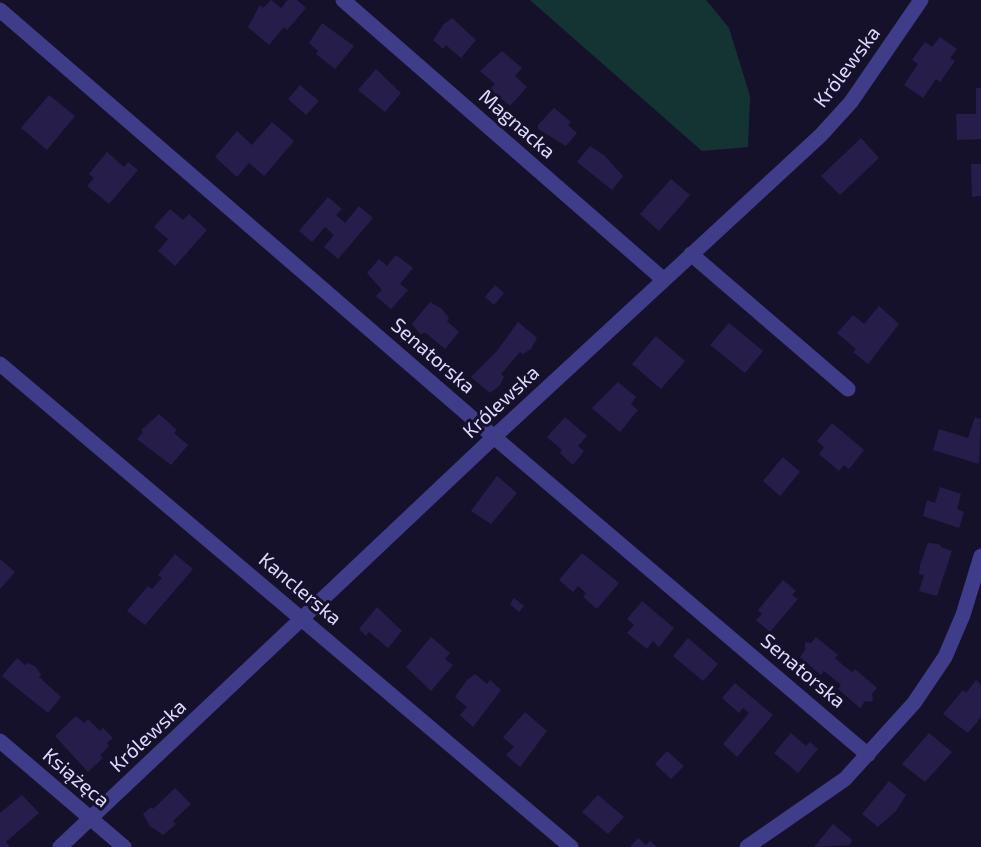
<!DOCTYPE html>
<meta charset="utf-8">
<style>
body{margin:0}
canvas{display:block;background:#15112a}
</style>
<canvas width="981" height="847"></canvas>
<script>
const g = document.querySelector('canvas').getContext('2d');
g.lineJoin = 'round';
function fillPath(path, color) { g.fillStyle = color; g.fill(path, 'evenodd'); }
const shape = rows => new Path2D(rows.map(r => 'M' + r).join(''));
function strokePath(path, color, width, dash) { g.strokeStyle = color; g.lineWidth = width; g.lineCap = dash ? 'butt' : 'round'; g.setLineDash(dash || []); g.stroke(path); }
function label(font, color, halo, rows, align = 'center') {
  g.font = font + ' "Exo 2",sans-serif'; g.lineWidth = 6; g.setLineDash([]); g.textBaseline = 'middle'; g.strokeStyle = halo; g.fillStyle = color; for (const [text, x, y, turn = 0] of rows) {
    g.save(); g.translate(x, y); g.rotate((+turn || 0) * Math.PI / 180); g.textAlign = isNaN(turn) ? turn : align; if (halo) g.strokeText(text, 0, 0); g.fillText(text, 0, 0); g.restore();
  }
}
const green = shape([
 [530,0,706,0,729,28,750,96,748,147,702,151]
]);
const building = shape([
 [271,0,281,8,288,0,297,0,306,8,287,30,284,27,269,45,248,27,260,5,263,8],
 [452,18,476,40,461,58,446,45,443,49,433,40,444,24],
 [322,23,354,46,335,69,316,54,318,51,309,43],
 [940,37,957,49,950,58,955,61,940,82,936,79,923,98,904,85,918,64,912,60,925,42,932,47],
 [502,51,522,68,515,76,527,87,510,106,490,89,495,84,480,71],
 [376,69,401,93,385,112,358,90],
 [300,85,319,101,306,115,288,99],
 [976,88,981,88,981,139,957,140,956,114,976,114],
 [49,95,75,116,47,150,21,128],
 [554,108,571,122,568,125,577,133,566,146,538,129,538,125],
 [272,122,294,141,264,176,249,163,237,177,215,157,237,131,252,145],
 [861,138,879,158,840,195,821,176],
 [590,146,605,156,623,176,612,190,577,162],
 [107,152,124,167,128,162,138,170,109,204,87,186,94,178,89,174],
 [971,164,981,164,981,196,972,197],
 [671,179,690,195,659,231,640,214],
 [328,197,342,209,336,215,345,223,359,206,373,218,338,259,324,247,334,235,325,227,312,242,299,231],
 [170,209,183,220,189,214,207,230,175,266,158,251,168,239,154,227],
 [396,255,413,268,400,284,408,290,391,309,376,296,382,290,367,273,379,259,387,266],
 [495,285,504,293,494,305,485,297],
 [430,302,442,309,449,318,447,321,459,332,445,349,426,333,420,334,412,324],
 [879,306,899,324,868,364,853,352,856,349,837,333,853,315,864,324],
 [518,322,537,338,531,349,523,354,520,352,501,374,504,377,500,385,490,393,471,377,497,351],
 [729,323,763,351,745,373,710,345],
 [656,336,685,361,661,389,632,364],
 [618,382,636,397,631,404,638,410,620,432,592,408],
 [159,414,177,430,174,433,188,445,171,465,137,439,143,432,141,430],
 [565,417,587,436,578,446,584,451,573,465,560,453,562,450,547,437],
 [975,417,981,419,979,464,933,450,939,429,968,438],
 [832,423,864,450,849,469,844,465,839,471,819,454,824,447,817,441],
 [783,457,800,472,780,496,763,481],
 [497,476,517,493,491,524,471,511],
 [940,487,961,494,957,509,964,512,959,528,923,516,927,500,935,503],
 [928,543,939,544,941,547,952,551,937,596,919,591,924,575,919,574,920,565],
 [582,553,619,583,597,609,583,597,586,593,578,586,573,592,559,580],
 [175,554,193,569,145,625,127,611,148,586,152,589,162,578,158,575],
 [0,559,15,572,0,589],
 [783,580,796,591,792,595,798,599,770,632,756,620,762,614,758,610],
 [514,598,524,606,519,612,510,604],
 [642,601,674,628,659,647,653,641,647,649,627,633,634,625,627,619],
 [377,607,402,631,388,648,369,632,366,636,359,629],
 [431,637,450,653,445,659,453,665,431,691,406,667],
 [816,637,838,655,835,658,844,666,852,672,855,669,877,688,872,694,873,700,871,702,865,701,860,708,838,689,841,685,833,678,824,671,821,675,800,657,805,650,805,642,811,643],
 [688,638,718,664,703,681,673,656],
 [17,658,25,665,29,663,36,667,41,675,39,677,61,697,48,713,2,676],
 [475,674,487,684,490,680,501,690,473,727,460,715,467,707,455,697,467,680],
 [976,680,981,685,981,717,968,733,943,714,963,690,966,693],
 [735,683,773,715,737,757,723,744,749,713,743,708,739,713,722,698],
 [525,712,547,731,520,767,506,755,514,747,503,737],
 [76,716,84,723,88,719,100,731,103,728,113,738,107,743,109,746,100,755,103,758,88,772,55,736],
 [791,733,806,746,810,742,818,749,798,773,774,753],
 [929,733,952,752,925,782,902,764],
 [667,751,684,766,671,779,655,764],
 [889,781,906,795,896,811,878,827,862,814],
 [175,788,191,804,173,821,176,824,163,835,150,826,143,814,151,807,153,809],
 [22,795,39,813,6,842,10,847,0,847,0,813],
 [598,795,624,817,608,834,582,812],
 [833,824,852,840,850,845,814,847],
 [638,838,646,845,650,841,657,847,630,847]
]);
const street = shape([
 [343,0,664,280],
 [0,10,494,437,868,755],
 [691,254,848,389],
 [0,364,571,847],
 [0,741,124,847],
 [60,847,494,437,821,135,851,102,921,0],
 [747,847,845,779,914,703,945,657,963,615,981,556]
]);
const streetNames = [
 ["Królewska",847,67,-53],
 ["Magnacka",517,124,41],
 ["Senatorska",433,356,41],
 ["Królewska",501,402,-43],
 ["Kanclerska",300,589,40],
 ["Senatorska",803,671,40],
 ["Królewska",148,736,-43],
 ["Książęca",76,778,40]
];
fillPath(green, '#143434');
fillPath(building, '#261d4b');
strokePath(street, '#3f3c89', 15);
label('20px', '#dfdaff', '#15112a', streetNames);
</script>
